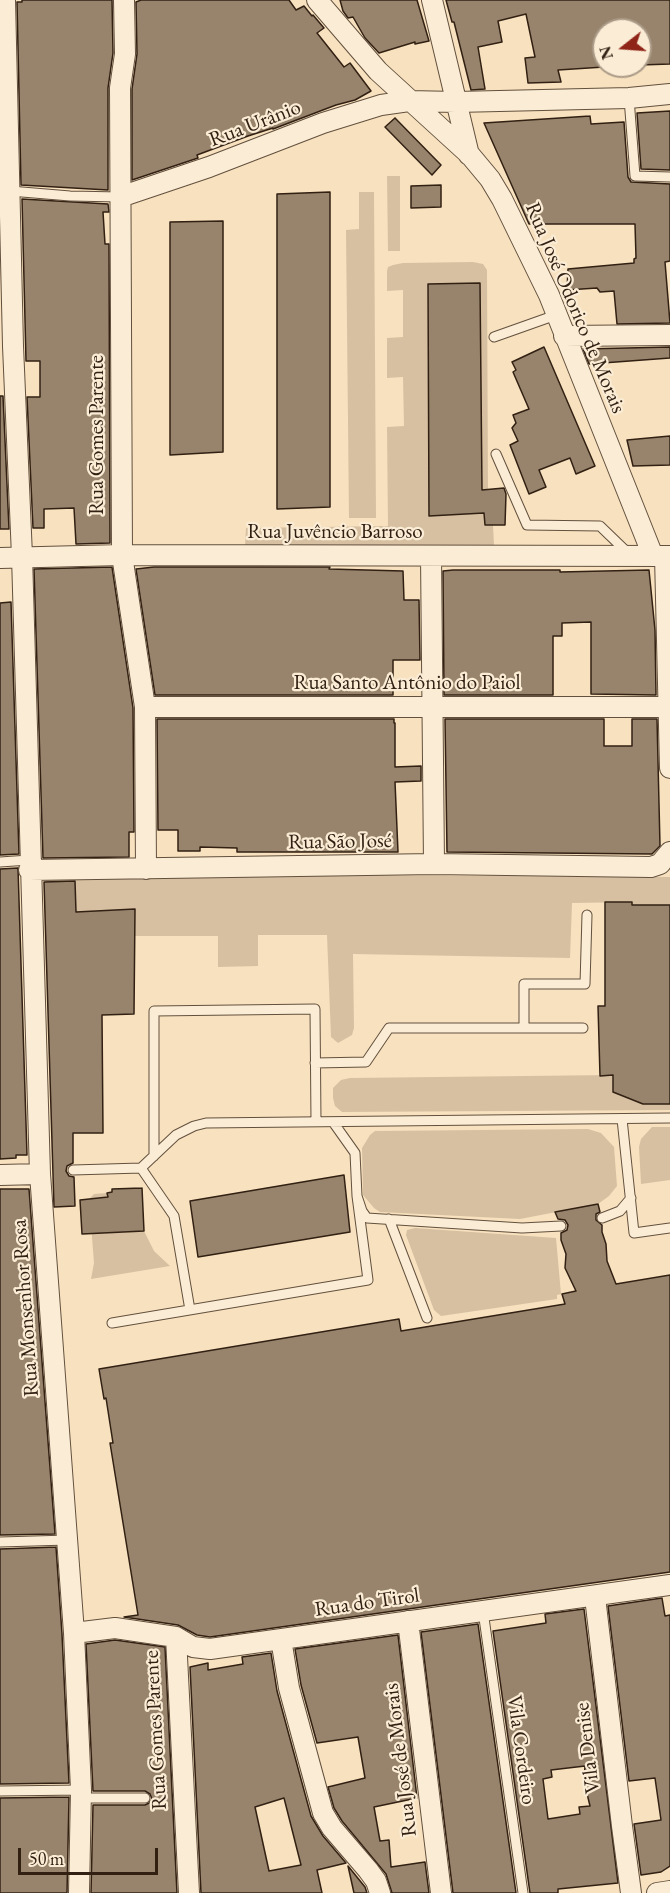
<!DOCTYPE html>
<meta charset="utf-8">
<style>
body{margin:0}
#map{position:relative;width:670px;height:1893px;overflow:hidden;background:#f7e1be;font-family:"EB Garamond",serif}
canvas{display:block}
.north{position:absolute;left:592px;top:18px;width:60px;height:60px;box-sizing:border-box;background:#faecd5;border:2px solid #aa9a87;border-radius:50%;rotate:253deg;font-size:16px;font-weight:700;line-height:24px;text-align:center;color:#322013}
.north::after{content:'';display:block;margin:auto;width:21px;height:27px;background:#8f2418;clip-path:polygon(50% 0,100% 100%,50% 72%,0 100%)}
.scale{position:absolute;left:18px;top:1848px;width:140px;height:27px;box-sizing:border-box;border:3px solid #322013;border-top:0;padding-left:8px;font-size:18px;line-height:21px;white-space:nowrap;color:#322013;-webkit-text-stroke:4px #faecd5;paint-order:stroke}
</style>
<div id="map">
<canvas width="670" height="1893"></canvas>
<div class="north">N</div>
<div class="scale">50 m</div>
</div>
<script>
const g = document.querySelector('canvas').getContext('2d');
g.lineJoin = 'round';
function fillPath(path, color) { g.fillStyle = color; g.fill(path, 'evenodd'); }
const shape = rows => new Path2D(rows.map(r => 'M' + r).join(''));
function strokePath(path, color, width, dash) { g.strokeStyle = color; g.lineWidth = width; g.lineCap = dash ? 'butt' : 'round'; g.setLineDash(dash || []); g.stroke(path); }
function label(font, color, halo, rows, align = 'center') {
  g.font = font + ' "EB Garamond",serif'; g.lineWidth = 4.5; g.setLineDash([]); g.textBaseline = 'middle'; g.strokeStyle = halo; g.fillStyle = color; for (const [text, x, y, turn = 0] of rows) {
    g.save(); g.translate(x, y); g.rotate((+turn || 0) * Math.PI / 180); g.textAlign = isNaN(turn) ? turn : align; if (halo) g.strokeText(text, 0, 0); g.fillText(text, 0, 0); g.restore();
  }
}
const green = shape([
 [387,176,400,176,400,251,388,251],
 [359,192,374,192,376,518,349,518,346,230,359,229],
 [473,262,483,264,487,270,488,489,484,490,485,525,493,525,494,545,245,547,246,528,388,526,387,427,404,426,403,377,387,378,387,338,403,337,403,290,387,291,387,271,388,267,393,265,403,263],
 [56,873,670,877,670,905,632,905,632,902,572,903,570,958,353,954,354,1028,352,1035,338,1043,331,1037,327,935,258,935,258,966,218,967,218,936,134,936,76,912,46,889,46,879],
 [613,1075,613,1092,643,1104,670,1104,670,1110,342,1112,335,1106,333,1098,333,1088,341,1080,350,1078],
 [652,1127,670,1127,670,1180,641,1184,639,1147,641,1139],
 [588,1129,601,1133,614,1147,617,1186,609,1196,598,1204,520,1219,380,1212,374,1208,363,1195,362,1148,370,1135,375,1131],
 [107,1193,110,1233,144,1231,154,1251,170,1266,91,1279,94,1263,89,1199,94,1194],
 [415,1228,556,1238,561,1294,557,1295,557,1299,441,1316,434,1310,406,1235,407,1230]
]);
const building = shape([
 [22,0,112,0,113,53,108,88,108,190,21,185,17,2,22,2,22,0],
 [141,0,289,0,296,10,304,6,312,16,313,15,324,28,317,33,344,67,350,63,371,91,355,100,336,105,273,129,273,128,248,136,197,155,198,158,132,180,132,89,137,54,136,2,141,0],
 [340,0,417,0,429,41,415,44,415,42,379,53,365,38,353,17,348,18,343,11,340,0],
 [446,0,670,0,670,64,640,65,640,30,604,30,604,67,558,70,561,82,528,83,525,58,535,57,526,14,498,21,502,42,478,47,485,89,471,90,454,22,452,22,446,0],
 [670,111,670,170,641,169,637,113,670,111],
 [590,116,591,124,624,122,628,177,631,182,670,184,670,261,665,262,670,323,617,324,614,291,600,292,597,288,567,290,568,269,634,263,634,259,636,258,635,224,529,224,484,123,590,116],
 [395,118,441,165,432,175,385,127,395,118],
 [441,185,441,207,411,208,411,186,441,185],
 [330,192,330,507,277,509,277,194,330,192],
 [22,199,108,204,109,212,103,212,105,244,109,244,110,543,76,544,74,508,44,509,44,528,33,528,27,397,40,397,40,361,26,361,22,199],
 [223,221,223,452,170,455,170,222,223,221],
 [480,283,482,490,504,488,506,494,505,525,485,525,484,513,429,516,428,284,480,283],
 [544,347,595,466,576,474,570,458,539,470,546,487,529,494,510,445,518,441,512,428,516,423,513,415,529,409,513,372,516,370,512,362,544,347],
 [670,347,670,358,589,364,583,349,670,347],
 [0,396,3,396,9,529,0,529,0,396],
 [670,436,670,465,633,466,627,440,670,436],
 [112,567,133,708,134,832,129,832,129,857,43,858,34,569,112,567],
 [154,567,330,567,329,569,403,571,404,600,419,600,420,660,393,660,393,695,155,695,136,569,154,567],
 [453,570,560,570,560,572,649,570,655,630,656,695,591,694,591,622,562,623,562,636,553,636,553,695,444,695,443,571,453,570],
 [11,602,19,854,0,855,0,603,11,602],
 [157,719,394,719,394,723,395,723,395,767,421,766,421,781,395,782,398,852,237,852,237,848,200,847,200,851,178,851,178,830,158,830,157,719],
 [445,719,604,719,604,746,632,746,632,719,657,719,660,846,652,854,447,852,445,719],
 [18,868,27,1155,16,1155,16,1158,0,1159,0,869,18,868],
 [75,881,76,912,135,909,134,1014,102,1015,103,1133,73,1133,73,1163,67,1166,66,1171,69,1176,74,1177,75,1206,54,1207,44,882,75,881],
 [605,902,632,902,632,905,670,905,670,1104,643,1104,613,1092,613,1075,600,1076,598,1006,605,1006,605,902],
 [344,1175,350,1232,198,1257,190,1201,344,1175],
 [142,1188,144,1231,82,1234,80,1200,108,1197,107,1193,112,1192,112,1189,142,1188],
 [0,1189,29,1189,55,1534,0,1535,0,1189],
 [598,1204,600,1212,596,1214,596,1220,602,1225,602,1232,606,1244,607,1261,616,1284,670,1275,670,1572,210,1637,197,1635,178,1625,124,1617,138,1615,110,1443,113,1443,106,1398,104,1399,99,1369,399,1319,401,1331,565,1304,562,1294,576,1291,565,1268,566,1254,561,1240,561,1233,567,1230,568,1225,565,1220,558,1219,555,1212,598,1204],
 [56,1547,62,1634,69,1783,0,1784,0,1549,56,1547],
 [662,1598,665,1616,670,1615,670,1866,661,1872,641,1875,634,1824,661,1820,655,1778,629,1781,608,1606,662,1598],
 [584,1609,618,1883,558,1889,558,1893,530,1893,493,1631,546,1623,545,1614,584,1609],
 [585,1766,584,1781,590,1806,579,1807,580,1814,548,1819,543,1779,552,1777,551,1770,585,1766],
 [478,1624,516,1893,453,1893,421,1632,478,1624],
 [398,1635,417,1798,374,1807,380,1841,389,1840,391,1867,425,1862,429,1893,392,1893,386,1874,342,1821,334,1808,328,1787,365,1778,358,1737,317,1743,301,1685,295,1649,398,1635],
 [115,1640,165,1647,177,1893,91,1893,93,1805,145,1805,149,1803,152,1799,150,1794,145,1791,93,1791,86,1644,115,1640],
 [271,1653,277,1691,311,1816,323,1836,346,1863,317,1870,322,1893,201,1893,190,1667,208,1663,208,1670,243,1664,242,1657,271,1653],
 [284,1798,301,1865,269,1871,255,1807,284,1798],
 [69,1797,67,1893,0,1893,0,1798,69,1797],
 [348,1866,365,1887,367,1893,354,1893,348,1866]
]);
const lane = shape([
 [629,98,635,176,670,177],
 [10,191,70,196,120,197],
 [494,337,556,315],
 [496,454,527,525,600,526,629,554],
 [0,862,29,860],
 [524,1028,524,984,585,984,587,915],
 [315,1063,366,1062,389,1028,583,1028],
 [622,1119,634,1233,670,1228],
 [333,1122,355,1153,357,1196,362,1211,367,1218,522,1228,561,1226],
 [154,1156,154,1011,315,1009,316,1122],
 [141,1168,174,1216,190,1310],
 [73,1170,141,1168,176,1135,194,1126,206,1123,670,1118],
 [602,1218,620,1211,631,1198],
 [389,1219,427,1318],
 [112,1323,368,1280,357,1196],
 [0,1542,68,1540],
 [483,1611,523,1893],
 [0,1791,81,1790],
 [81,1798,145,1798]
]);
const street = shape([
 [5,0,13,346,22,556,40,1174,74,1633,81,1790,79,1893],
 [124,0,125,54,120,88,122,555,145,707,146,869],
 [317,0,378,71,470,155,490,179,502,199,549,295,653,556],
 [432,0,469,155],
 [120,197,209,167,323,123,381,105,409,101,456,102,629,98,670,94],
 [564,336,670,335],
 [431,556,434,864],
 [665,556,670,768],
 [0,558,122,555,670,556],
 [145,707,668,707],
 [29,870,434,864,651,867,660,864,670,852],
 [0,1175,40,1174],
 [595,1597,622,1826,631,1893],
 [408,1621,441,1893],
 [74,1633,115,1628,176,1637,193,1647,210,1649,670,1585],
 [176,1637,189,1893],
 [281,1639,289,1688,323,1813,332,1828,368,1870,376,1881,380,1893],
 [657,1893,670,1891]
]);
const streetNames = [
 ["Rua Urânio",255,124,-21],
 ["Rua José Odorico de Morais",575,308,67],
 ["Rua Gomes Parente",97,435,-90],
 ["Rua Juvêncio Barroso",335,532],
 ["Rua Santo Antônio do Paiol",407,683],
 ["Rua São José",340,842,-1],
 ["Rua Monsenhor Rosa",26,1308,-94],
 ["Rua do Tirol",367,1603,-8],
 ["Rua Gomes Parente",156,1730,-93],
 ["Vila Denise",588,1748,-97],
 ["Vila Cordeiro",521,1750,82],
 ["Rua José de Morais",401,1760,-97]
];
fillPath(green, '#d6c0a1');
fillPath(building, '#98846c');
strokePath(building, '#322013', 1.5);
strokePath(lane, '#63503e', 11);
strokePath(street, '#63503e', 22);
strokePath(lane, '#faecd5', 9);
strokePath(street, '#faecd5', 20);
label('21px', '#322013', '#faecd5', streetNames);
</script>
